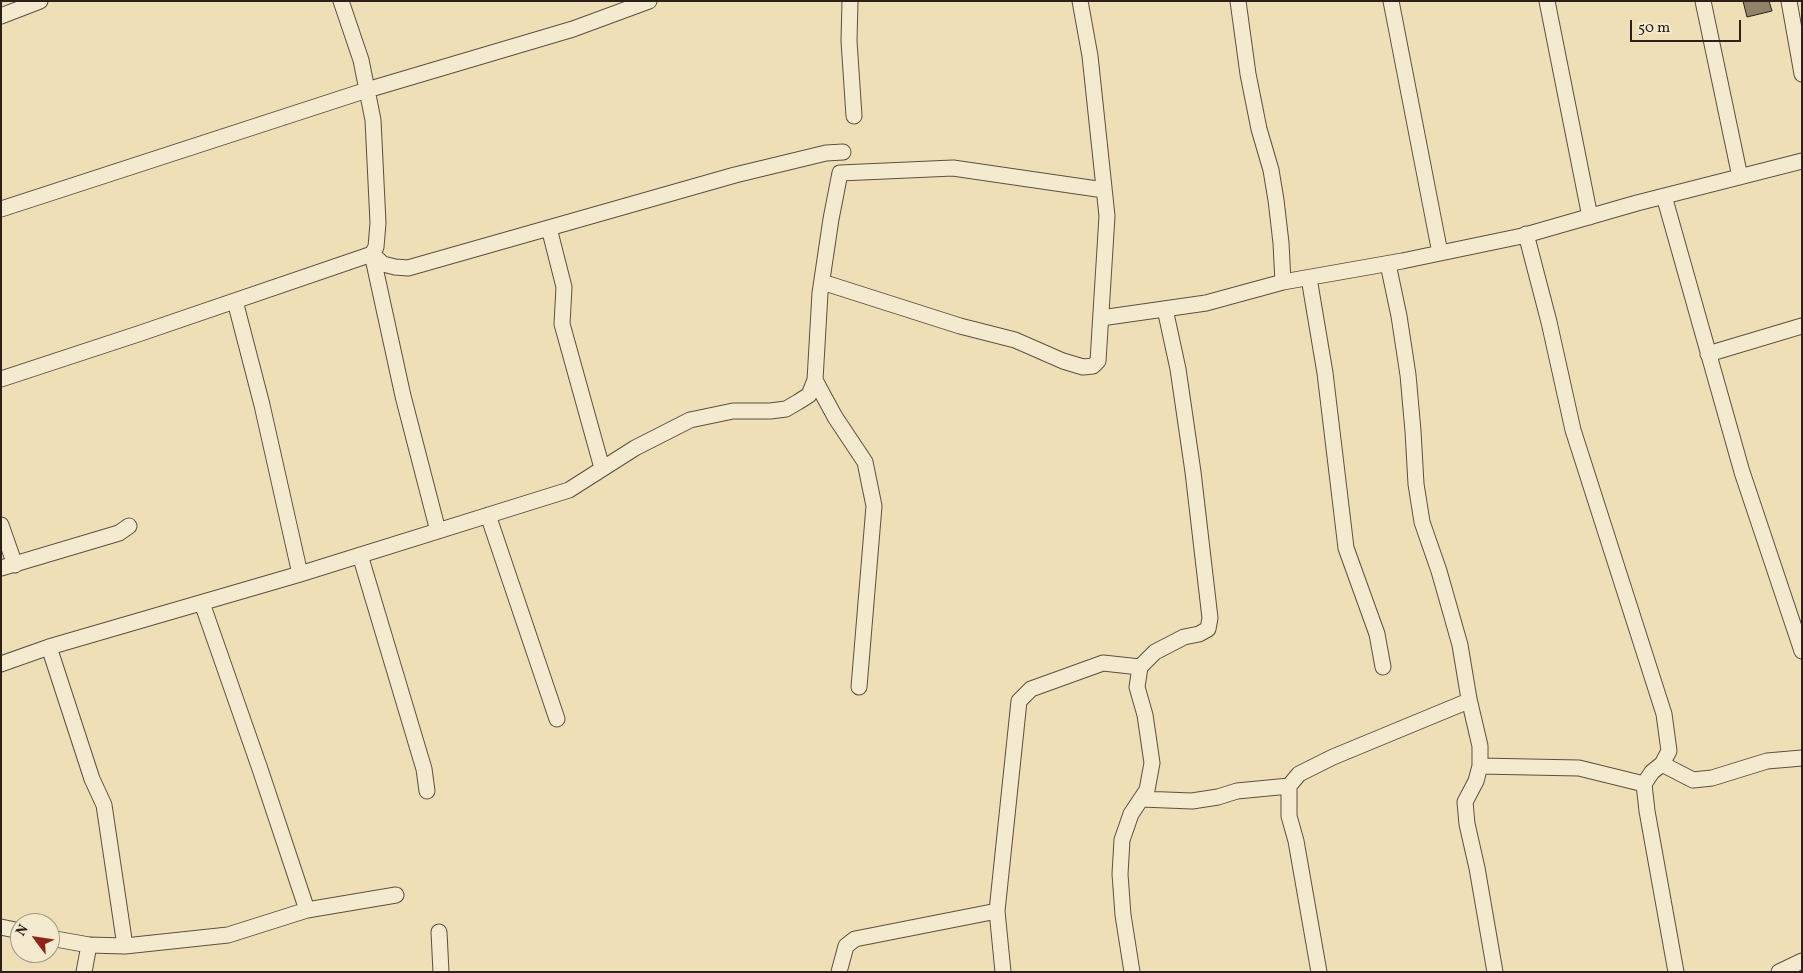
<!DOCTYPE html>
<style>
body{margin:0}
#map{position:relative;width:1803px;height:973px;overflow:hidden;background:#eedfb6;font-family:Vollkorn,serif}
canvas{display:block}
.frame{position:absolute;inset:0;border:2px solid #2d2018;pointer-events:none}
.north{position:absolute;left:10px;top:913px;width:50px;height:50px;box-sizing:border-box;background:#f4ead0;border:1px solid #a49986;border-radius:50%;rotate:301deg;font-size:14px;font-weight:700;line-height:20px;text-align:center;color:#2d2018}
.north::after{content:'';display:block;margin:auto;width:18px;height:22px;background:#8f2418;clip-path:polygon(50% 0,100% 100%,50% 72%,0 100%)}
.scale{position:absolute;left:1630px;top:20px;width:111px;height:22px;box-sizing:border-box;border:2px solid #2d2018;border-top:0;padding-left:6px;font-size:15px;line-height:18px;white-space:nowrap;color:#2d2018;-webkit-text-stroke:4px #f4ead0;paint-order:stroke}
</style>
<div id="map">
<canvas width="1803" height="973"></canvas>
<div class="frame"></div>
<div class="north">N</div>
<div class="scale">50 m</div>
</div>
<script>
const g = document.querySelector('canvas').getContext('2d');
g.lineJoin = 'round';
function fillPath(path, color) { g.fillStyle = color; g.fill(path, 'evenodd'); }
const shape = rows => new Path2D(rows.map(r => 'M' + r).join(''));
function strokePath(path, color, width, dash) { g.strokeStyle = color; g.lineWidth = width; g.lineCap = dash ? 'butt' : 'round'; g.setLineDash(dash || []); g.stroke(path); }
const building = shape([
 [1743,1,1769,1,1772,11,1747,17,1743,1]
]);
const minor = shape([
 [850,1,849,41,854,116],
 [1238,1,1248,74,1259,129,1271,170,1276,200,1281,243,1283,282],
 [1391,1,1440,253],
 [1547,1,1590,217],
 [1703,1,1740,177],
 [1789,1,1802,74],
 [1,16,40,1],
 [1664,196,1742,472,1802,651],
 [1,209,367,90,573,29,649,1],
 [549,228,564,287,562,324,602,468],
 [1526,234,1549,322,1573,430,1664,714,1669,751,1662,764,1652,772,1644,784,1647,811,1676,972],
 [372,254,383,264,395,267,408,268,735,175,826,153,843,152],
 [372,254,403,396,438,531],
 [1309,278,1325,373,1346,548,1377,634,1383,667],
 [822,282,960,326,1015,340,1063,361,1083,367,1093,366,1098,361,1107,216,1090,56,1080,1],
 [235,301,262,405,300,574],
 [1101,318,1206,303,1283,282,1402,261,1522,236,1637,203,1802,161],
 [1708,354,1802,326],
 [1,379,141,333,372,254,376,247,378,223,373,120,361,60,341,1],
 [815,380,835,417,865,462,874,506,859,687],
 [488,515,557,719],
 [1,525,15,565],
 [360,555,424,769,427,791],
 [1,568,119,533,129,526],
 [202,603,260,769,307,910],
 [49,647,92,779,104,805,125,946],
 [1,664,49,647,300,574,569,490,635,448,690,420,733,411,770,411,786,409,798,402,809,395,815,380,820,293,831,219,840,173,953,168,1104,190],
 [1469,699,1480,746,1480,766,1476,781,1465,802,1467,824,1477,868,1495,972],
 [1662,764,1693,780,1712,778,1767,761,1802,758],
 [1480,766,1579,768,1644,784],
 [1141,799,1192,801,1218,797,1237,791,1289,786],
 [1,927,20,931],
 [439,932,441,972],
 [50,938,89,945,125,946,228,935,307,910,396,895],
 [84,972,89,945],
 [839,972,846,946,855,939,997,911],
 [1003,972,997,911,1019,701,1031,689,1103,663,1140,667],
 [1132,972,1123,915,1120,874,1122,840,1131,814,1147,790,1152,763,1145,715,1137,687,1140,667,1155,652,1184,637,1199,634,1208,629,1210,618,1193,472,1178,369,1165,309],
 [1319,972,1296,841,1289,816,1289,786,1299,774,1333,757,1466,702,1469,699,1460,645,1439,571,1422,522,1416,484,1413,431,1408,375,1399,316,1388,264],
 [1779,972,1802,961]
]);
fillPath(building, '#91836a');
strokePath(building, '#2d2018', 1);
strokePath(minor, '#5d5040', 17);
strokePath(minor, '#f4ead0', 15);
</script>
